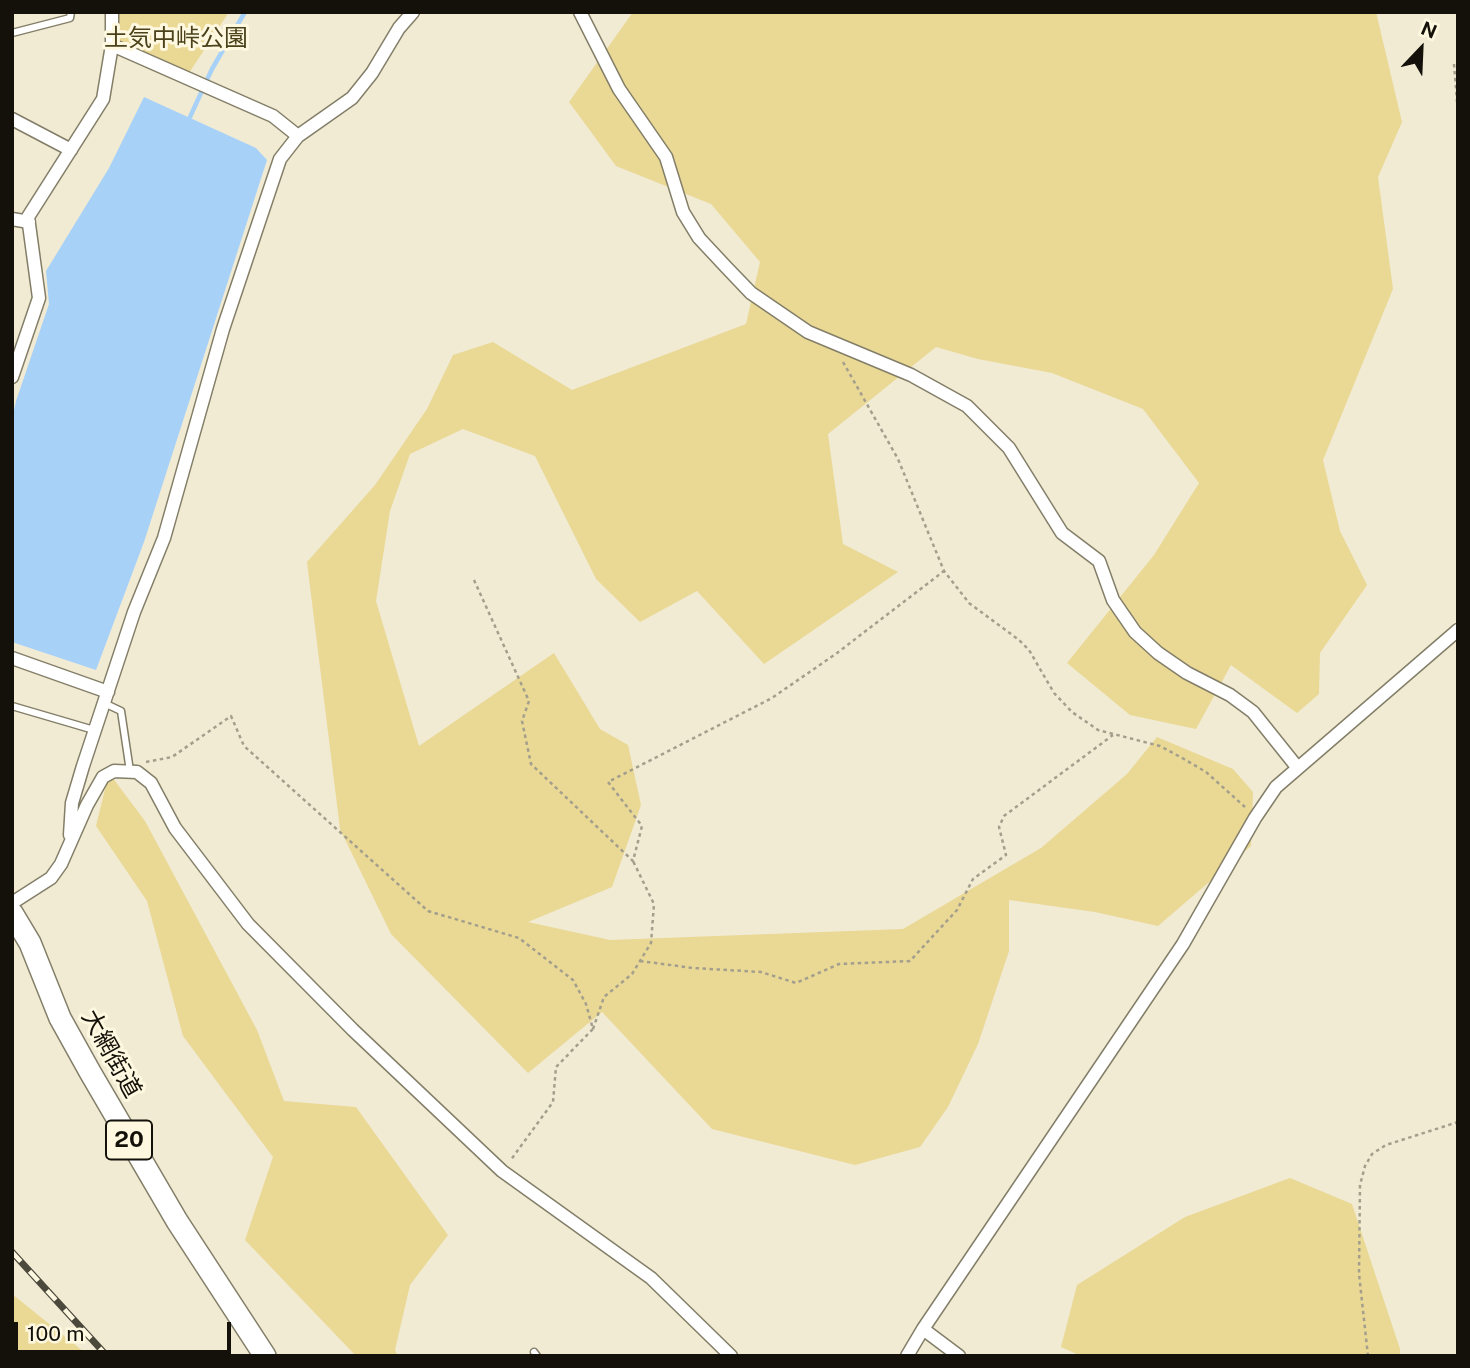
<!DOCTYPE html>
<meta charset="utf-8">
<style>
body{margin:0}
#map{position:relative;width:1470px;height:1368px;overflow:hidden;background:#f1ebd3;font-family:"Public Sans",sans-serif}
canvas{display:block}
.frame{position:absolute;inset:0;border:14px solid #131109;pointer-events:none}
.north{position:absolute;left:1386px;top:14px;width:70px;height:70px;-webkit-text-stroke:5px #fff8e0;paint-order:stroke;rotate:23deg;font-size:19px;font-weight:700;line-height:28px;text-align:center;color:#131109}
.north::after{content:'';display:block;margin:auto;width:24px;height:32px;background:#131109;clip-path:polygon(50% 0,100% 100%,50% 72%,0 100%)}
.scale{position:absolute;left:14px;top:1322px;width:217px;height:32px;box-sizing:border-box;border:4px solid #131109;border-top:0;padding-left:9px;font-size:21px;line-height:24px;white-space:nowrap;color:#131109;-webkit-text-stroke:5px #fff8e0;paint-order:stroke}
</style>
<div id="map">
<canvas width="1470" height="1368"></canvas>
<div class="frame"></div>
<div class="north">N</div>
<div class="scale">100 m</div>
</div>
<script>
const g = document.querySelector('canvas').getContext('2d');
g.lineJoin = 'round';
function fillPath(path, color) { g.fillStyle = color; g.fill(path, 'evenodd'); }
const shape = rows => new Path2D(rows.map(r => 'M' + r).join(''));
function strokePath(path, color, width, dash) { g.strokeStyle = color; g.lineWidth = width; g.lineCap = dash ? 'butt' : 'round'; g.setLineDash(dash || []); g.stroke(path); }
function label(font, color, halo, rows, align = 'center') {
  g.font = font + ' "Public Sans","Noto Sans JP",sans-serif'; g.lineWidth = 6; g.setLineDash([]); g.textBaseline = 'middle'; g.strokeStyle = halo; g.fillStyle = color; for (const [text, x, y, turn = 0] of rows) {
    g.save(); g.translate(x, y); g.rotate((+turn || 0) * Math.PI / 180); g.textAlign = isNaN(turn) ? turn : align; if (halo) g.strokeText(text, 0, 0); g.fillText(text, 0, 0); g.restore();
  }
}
const green = shape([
 [116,12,229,12,189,73,116,43],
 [633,12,1376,12,1402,122,1378,177,1393,289,1323,460,1340,531,1367,585,1320,653,1319,694,1297,713,1231,665,1196,729,1130,715,1067,663,1154,555,1199,483,1143,409,1052,373,978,359,936,347,828,434,843,544,898,572,764,664,697,591,640,622,596,579,535,456,463,429,410,454,390,511,376,601,419,746,554,653,600,729,628,745,641,805,612,887,528,922,610,940,903,929,1041,848,1127,774,1157,737,1233,769,1253,792,1251,846,1158,926,1095,912,1009,900,1009,951,978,1044,948,1107,920,1147,855,1165,712,1129,602,1012,528,1073,391,934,340,829,307,562,375,485,427,409,453,355,493,342,572,390,746,324,760,262,711,204,616,166,569,102],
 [109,773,145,821,257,1030,284,1101,356,1107,448,1235,410,1285,395,1350,398,1356,356,1356,245,1240,273,1157,183,1036,147,901,96,826],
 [1290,1178,1352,1204,1400,1349,1400,1356,1081,1356,1061,1347,1077,1285,1185,1217],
 [12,1294,89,1356,12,1356]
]);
const water = shape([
 [144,97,256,148,267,160,144,542,96,670,12,642,12,419,16,401,49,304,46,271,109,168]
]);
const stream = shape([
 [190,117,212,69,245,12]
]);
const path = shape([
 [1454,64,1458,114],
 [843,362,898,459,944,571,969,603,1019,640,1029,650,1054,693,1072,712,1098,730,1160,746,1184,759,1206,772,1245,807],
 [474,580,529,701,522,721,531,764,633,861,642,826,608,782,772,698,837,653,944,571],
 [146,762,172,757,231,716,244,746,428,911,519,938,573,980,586,1004,593,1029,556,1067,553,1102,510,1161],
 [640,961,693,968,761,972,796,983,839,964,910,961,957,910,973,879,1006,855,999,827,1004,816,1113,735],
 [593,1029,604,997,632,974,651,943,654,904,633,861],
 [1368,1356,1359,1274,1360,1185,1365,1166,1372,1154,1386,1145,1458,1122]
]);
const lane = shape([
 [12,33,70,18,71,12],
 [104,703,121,711,130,771],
 [12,706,94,730],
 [534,1352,537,1356]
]);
const street = shape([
 [580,12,619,89,666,157,683,212,699,238,727,268,751,293,808,332,911,375,967,406,1009,448,1062,533,1099,561,1113,600,1135,632,1158,653,1187,673,1230,695,1253,712,1297,767],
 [112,45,273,116,298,136],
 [12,119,71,150],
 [12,219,29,222],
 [12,377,39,298,28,217,103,99,112,45,112,12],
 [12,658,108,692],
 [70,835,72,803,83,766,134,612,164,538,223,329,280,159,298,136,352,98,372,73,399,28,413,12],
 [12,903,51,878,61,864,87,805,103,777,114,771,137,772,151,783,175,828,248,924,353,1030,502,1171,651,1278,731,1356],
 [923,1329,959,1356],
 [907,1356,923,1329,1183,944,1255,818,1276,787,1458,630]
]);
const primary = shape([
 [12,913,30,943,60,1018,90,1072,177,1221,265,1356]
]);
const rail = shape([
 [12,1252,107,1356]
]);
const shields = [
 [129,1140,46]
];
const shieldNames = [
 ["20",129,1140]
];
const parkNames = [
 ["土気中峠公園",176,39]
];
const streetNames = [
 ["大網街道",111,1054,61]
];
fillPath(green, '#ead895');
fillPath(water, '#a8d1f8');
strokePath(stream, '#a8d1f8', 4.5);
strokePath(lane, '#837e68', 9);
strokePath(street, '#837e68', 15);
strokePath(primary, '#837e68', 24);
strokePath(path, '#a39f8c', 2.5, [3.5, 3.5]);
strokePath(lane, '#fff', 6);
strokePath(street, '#fff', 12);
strokePath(primary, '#fff', 21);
strokePath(rail, '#4b483c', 7);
strokePath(rail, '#fff8e0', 4.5, [13]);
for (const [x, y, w] of shields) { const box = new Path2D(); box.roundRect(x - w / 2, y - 19.5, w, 39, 5); g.fillStyle = '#fff8e0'; g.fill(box); strokePath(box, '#131109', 2); }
label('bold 23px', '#131109', null, shieldNames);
label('24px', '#4b411a', '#fff8e0', parkNames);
label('24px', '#131109', '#fff8e0', streetNames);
</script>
